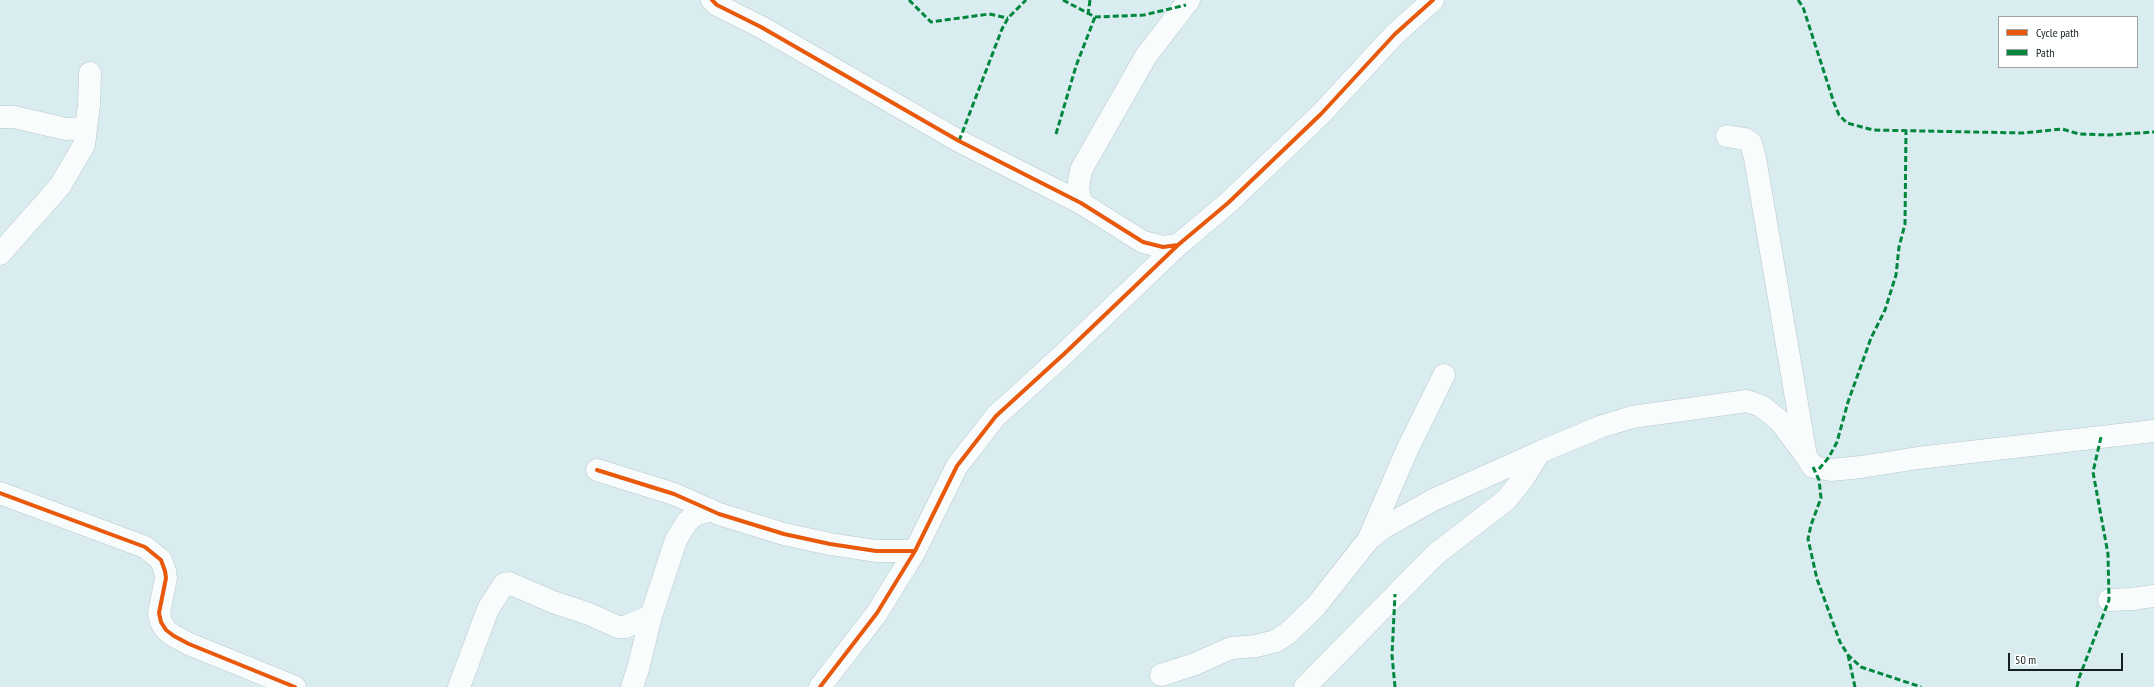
<!DOCTYPE html>
<style>
body{margin:0}
#map{position:relative;width:2154px;height:687px;overflow:hidden;background:#d9ecef;font-family:"PT Sans Narrow",sans-serif}
canvas{display:block}
.legend{position:absolute;left:1998px;top:16px;width:140px;height:52px;box-sizing:border-box;background:#fff;border:1px solid #a1a5a6;margin:0;padding:5px 7px;list-style:none;font-size:12px;color:#131f21}
.legend li{display:flex;align-items:center;gap:8px;height:20px}
.legend b{width:20px;border:1px solid #a1a5a6}
.scale{position:absolute;left:2008px;top:653px;width:115px;height:18px;box-sizing:border-box;border:2px solid #131f21;border-top:0;padding-left:5px;font-size:12px;line-height:14px;white-space:nowrap;color:#131f21;-webkit-text-stroke:3px #fff;paint-order:stroke}
</style>
<div id="map">
<canvas width="2154" height="687"></canvas>
<ul class="legend">
<li><b style="height:5px;background:#e8590c"></b>Cycle path</li>
<li><b style="height:5px;background:#00873e"></b>Path</li>
</ul>
<div class="scale">50 m</div>
</div>
<script>
const g = document.querySelector('canvas').getContext('2d');
g.lineJoin = 'round';
const shape = rows => new Path2D(rows.map(r => 'M' + r).join(''));
function strokePath(path, color, width, dash) { g.strokeStyle = color; g.lineWidth = width; g.lineCap = dash ? 'butt' : 'round'; g.setLineDash(dash || []); g.stroke(path); }
const minor = shape([
 [712,0,717,5,761,27,959,141,1081,203,1143,242,1163,247,1178,245],
 [0,117,14,117,66,129,86,128],
 [1727,136,1745,139,1751,143,1755,158,1806,456,1813,467,1831,470,1861,467,1918,458,2154,431],
 [1081,203,1078,188,1081,170,1146,56,1189,0],
 [0,254,60,186,84,145,89,105,90,73],
 [597,470,674,494,719,514,784,534,830,544,876,551,915,551],
 [0,493,145,547,161,560,165,571,166,578,159,613,161,622,166,630,174,636,189,644,295,687],
 [1369,538,1407,450,1444,375],
 [2109,600,2132,599,2154,596],
 [1161,675,1195,664,1231,648,1256,646,1276,641,1288,633,1316,606,1369,539,1383,528,1433,500,1540,452,1600,427,1632,417,1747,401,1761,406,1779,420,1806,456],
 [459,687,488,609,504,584,509,583,553,602,589,614,618,627,625,627,651,616],
 [632,687,638,669,651,616,676,540,687,522,695,515,711,510],
 [820,687,877,613,915,551,957,466,996,416,1064,354,1178,245,1228,203,1321,114,1395,34,1433,0],
 [1305,687,1436,554,1506,500,1523,479,1540,452]
]);
const quiet = shape([
 [909,0,931,22,989,14,1008,18],
 [1063,0,1095,17,1144,15,1186,5],
 [1798,0,1803,7,1834,103,1839,115,1847,123,1873,130,2023,133,2062,129,2079,134,2108,135,2154,132],
 [1088,15,1090,0],
 [1056,134,1076,66,1095,17],
 [959,141,1002,29,1008,18,1026,0],
 [1813,467,1819,480,1821,498,1811,525,1808,539,1817,579,1840,642,1848,655,1861,667,1921,687],
 [1819,469,1829,457,1837,442,1848,402,1871,338,1885,310,1896,275,1899,247,1905,224,1906,130],
 [1848,655,1855,687],
 [1395,687,1392,655,1395,594],
 [2077,687,2079,678,2109,600,2108,554,2093,472,2101,437]
]);
const cycleway = shape([
 [712,0,717,5,761,27,959,141,1081,203,1143,242,1163,247,1178,245],
 [597,470,674,494,719,514,784,534,830,544,876,551,915,551],
 [0,493,145,547,161,560,165,571,166,578,159,613,161,622,166,630,174,636,189,644,295,687],
 [820,687,877,613,915,551,957,466,996,416,1064,354,1178,245,1228,203,1321,114,1395,34,1433,0]
]);
strokePath(minor, '#b8c7ca', 23);
strokePath(minor, '#f9fcfd', 22);
strokePath(quiet, '#00873e', 3, [6, 3]);
strokePath(cycleway, '#e8590c', 4);
</script>
